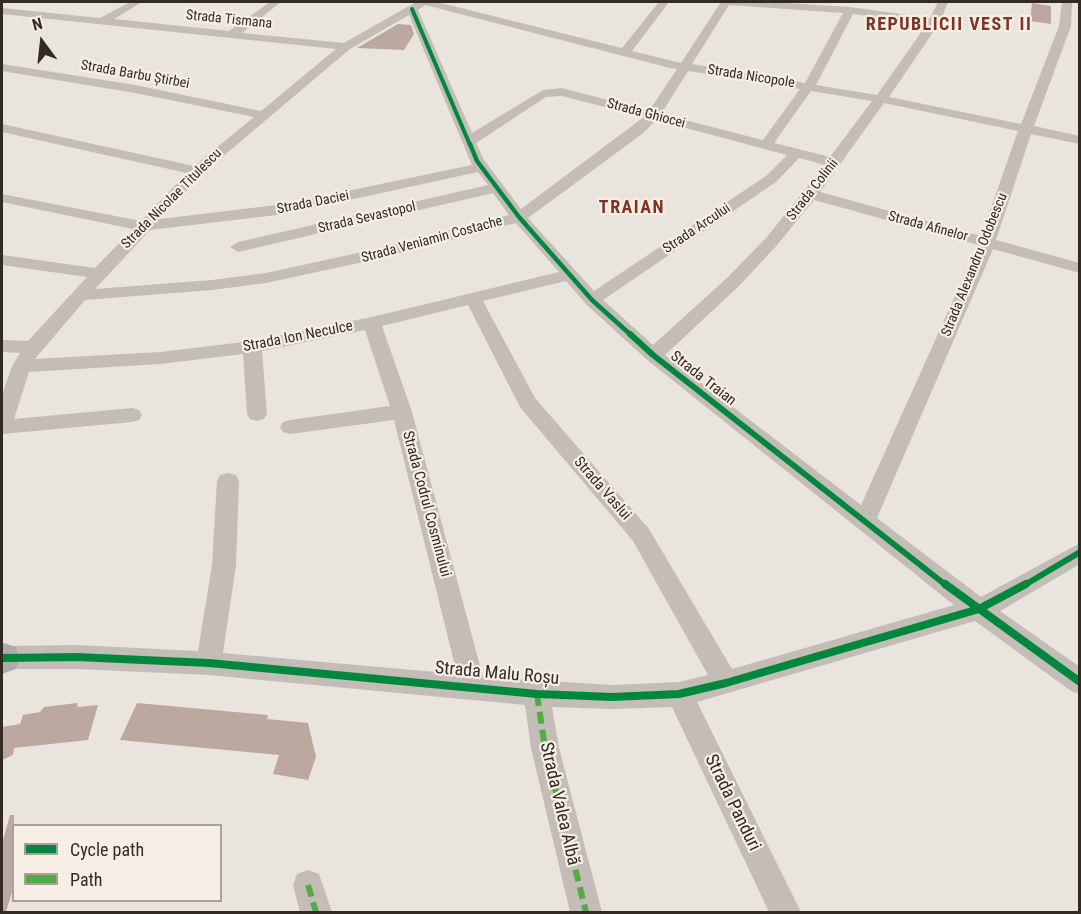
<!DOCTYPE html>
<meta charset="utf-8">
<style>
body{margin:0}
#map{position:relative;width:1081px;height:914px;overflow:hidden;background:#eae4de;font-family:"Roboto Condensed",sans-serif}
canvas{display:block}
.frame{position:absolute;inset:0;border:3px solid #332a26;pointer-events:none}
.legend{position:absolute;left:12px;top:824px;width:210px;height:78px;box-sizing:border-box;background:#f7eee5;border:2px solid #a9a099;margin:0;padding:8px 10px;list-style:none;font-size:18px;color:#332a26}
.legend li{display:flex;align-items:center;gap:12px;height:30px}
.legend b{width:30px;border:2px solid #a9a099}
.north{position:absolute;left:12px;top:12px;width:60px;height:60px;-webkit-text-stroke:4px #f7eee5;paint-order:stroke;rotate:345deg;font-size:16px;font-weight:700;line-height:24px;text-align:center;color:#332a26}
.north::after{content:'';display:block;margin:auto;width:21px;height:27px;background:#332a26;clip-path:polygon(50% 0,100% 100%,50% 72%,0 100%)}
</style>
<div id="map">
<canvas width="1081" height="914"></canvas>
<div class="frame"></div>
<ul class="legend">
<li><b style="height:8px;background:#00873e"></b>Cycle path</li>
<li><b style="height:8px;background:#54ab44"></b>Path</li>
</ul>
<div class="north">N</div>
</div>
<script>
const g = document.querySelector('canvas').getContext('2d');
g.lineJoin = 'round';
function fillPath(path, color) { g.fillStyle = color; g.fill(path, 'evenodd'); }
const shape = rows => new Path2D(rows.map(r => 'M' + r).join(''));
function strokePath(path, color, width, dash) { g.strokeStyle = color; g.lineWidth = width; g.lineCap = dash ? 'butt' : 'round'; g.setLineDash(dash || []); g.stroke(path); }
function label(font, color, halo, rows, align = 'center') {
  g.font = font + ' "Roboto Condensed",sans-serif'; g.lineWidth = 4.5; g.setLineDash([]); g.textBaseline = 'middle'; g.strokeStyle = halo; g.fillStyle = color; for (const [text, x, y, turn = 0] of rows) {
    g.save(); g.translate(x, y); g.rotate((+turn || 0) * Math.PI / 180); g.textAlign = isNaN(turn) ? turn : align; if (halo) g.strokeText(text, 0, 0); g.fillText(text, 0, 0); g.restore();
  }
}
const building = shape([
 [1032,3,1051,6,1051,24,1030,21],
 [398,24,411,25,414,34,404,50,357,48],
 [77,703,78,707,98,705,88,740,14,748,13,755,2,760,2,727,20,724,23,715,40,712,44,707],
 [137,703,268,715,267,719,308,723,316,757,308,780,273,774,279,755,120,740],
 [10,815,14,815,14,885,6,912,2,912,2,844]
]);
const minor = shape([
 [130,2,142,2,114,19,229,31,270,2,281,2,242,33,344,43,416,2,437,2,622,48,659,2,669,2,632,51,681,63,721,2,770,2,850,7,930,18,938,2,948,2,940,22,889,97,1021,124,1059,26,1062,2,1072,2,1071,26,1034,126,1080,136,1080,144,1031,134,996,240,1080,263,1080,273,993,249,877,518,981,597,1080,543,1080,564,1000,611,1080,667,1080,694,1071,691,975,621,697,702,801,912,769,912,672,707,612,709,552,707,559,748,602,912,570,912,531,748,525,705,209,675,77,669,2,669,2,646,77,645,198,651,212,565,217,481,220,475,228,473,236,475,239,481,236,565,223,653,457,674,394,420,290,434,283,432,280,427,283,422,290,420,390,406,365,330,262,351,267,414,264,419,257,421,250,419,247,414,243,354,160,364,29,372,14,419,132,408,139,410,142,415,139,420,132,422,2,434,2,395,12,366,20,353,2,352,2,340,28,341,87,277,2,265,2,255,95,268,133,229,2,202,2,194,141,221,187,173,2,132,2,124,194,166,254,117,135,93,2,71,2,64,135,85,261,111,336,49,2,14,2,8,100,18,130,2],
 [425,5,670,68,677,69,649,111,562,88,543,90,472,133,418,10,425,5],
 [729,5,843,13,805,83,692,64,729,5],
 [853,14,927,24,877,95,816,85,853,14],
 [409,15,472,165,285,204,160,219,202,174,350,49,409,15],
 [688,71,800,89,763,140,661,114,688,71],
 [811,91,872,101,830,157,774,143,811,91],
 [562,96,644,117,521,209,484,160,476,143,546,97,562,96],
 [884,103,1018,131,981,236,820,192,884,103],
 [656,120,787,155,766,176,594,291,528,218,642,134,656,120],
 [799,158,825,165,766,238,728,277,653,345,603,300,776,182,799,158],
 [478,172,488,185,238,242,230,247,238,252,493,193,509,215,376,249,266,273,212,280,95,289,150,230,285,214,478,172],
 [814,200,978,245,861,505,665,355,740,285,778,244,814,200],
 [516,223,559,272,372,317,252,341,160,352,35,359,85,300,212,290,266,283,377,259,516,223],
 [566,281,586,304,646,359,954,605,732,669,649,529,535,398,483,301,566,281],
 [468,305,520,407,633,541,708,675,679,682,612,685,483,677,412,412,382,326,468,305],
 [308,870,319,874,332,912,300,912,293,885,297,874,308,870]
]);
const major = shape([
 [4,643,16,647,20,658,16,669,2,674,2,644,4,643]
]);
const quiet = shape([
 [537,694,545,748,586,912],
 [308,885,316,912]
]);
const cyclewayFar3 = shape([
 [412,9,470,145]
]);
const cyclewayFar2 = shape([
 [470,144,477,161,519,217,592,300,632,336]
]);
const cyclewayFar1 = shape([
 [630,334,653,355,947,586],
 [1023,586,1080,552]
]);
const cycleway = shape([
 [945,584,1080,682],
 [2,658,77,657,209,663,537,694,612,697,679,694,726,683,979,609,1026,584]
]);
const farStreetnames = [
 ["Strada Tismana",229,20,6],
 ["Strada Barbu Știrbei",135,75,10],
 ["Strada Nicopole",751,77,9],
 ["Strada Ghiocei",646,114,15],
 ["Strada Colinii",813,190,-52],
 ["Strada Nicolae Titulescu",172,199,-45],
 ["Strada Daciei",313,203,-11],
 ["Strada Sevastopol",367,218,-13],
 ["Strada Afinelor",928,227,15],
 ["Strada Arcului",697,229,-34],
 ["Strada Veniamin Costache",432,240,-15],
 ["Strada Alexandru Odobescu",975,265,-68]
];
const streetNames = [
 ["Strada Ion Neculce",298,337,-11],
 ["Strada Traian",703,379,38],
 ["Strada Vaslui",602,489,49],
 ["Strada Codrul Cosminului",426,504,75]
];
const farDistrictnames = [
 ["REPUBLICII VEST II",949,25],
 ["TRAIAN",632,208]
];
const nearStreetnames = [
 ["Strada Malu Roșu",497,674,5],
 ["Strada Panduri",732,803,64],
 ["Strada Valea Albă",559,804,77]
];
fillPath(building, '#bda8a0');
fillPath(minor, '#c3bcb7');
fillPath(major, '#b1aba7');
strokePath(quiet, '#54ab44', 6, [12, 6]);
strokePath(cyclewayFar3, '#00873e', 4);
strokePath(cyclewayFar2, '#00873e', 4.5);
strokePath(cyclewayFar1, '#00873e', 6);
strokePath(cycleway, '#00873e', 8);
label('14px', '#332a26', '#f7eee5', farStreetnames);
label('15px', '#332a26', '#f7eee5', streetNames);
g.letterSpacing = '1.5px';
label('bold 18px', '#7d3425', '#f7eee5', farDistrictnames);
g.letterSpacing = '0px';
label('18px', '#332a26', '#f7eee5', nearStreetnames);
</script>
